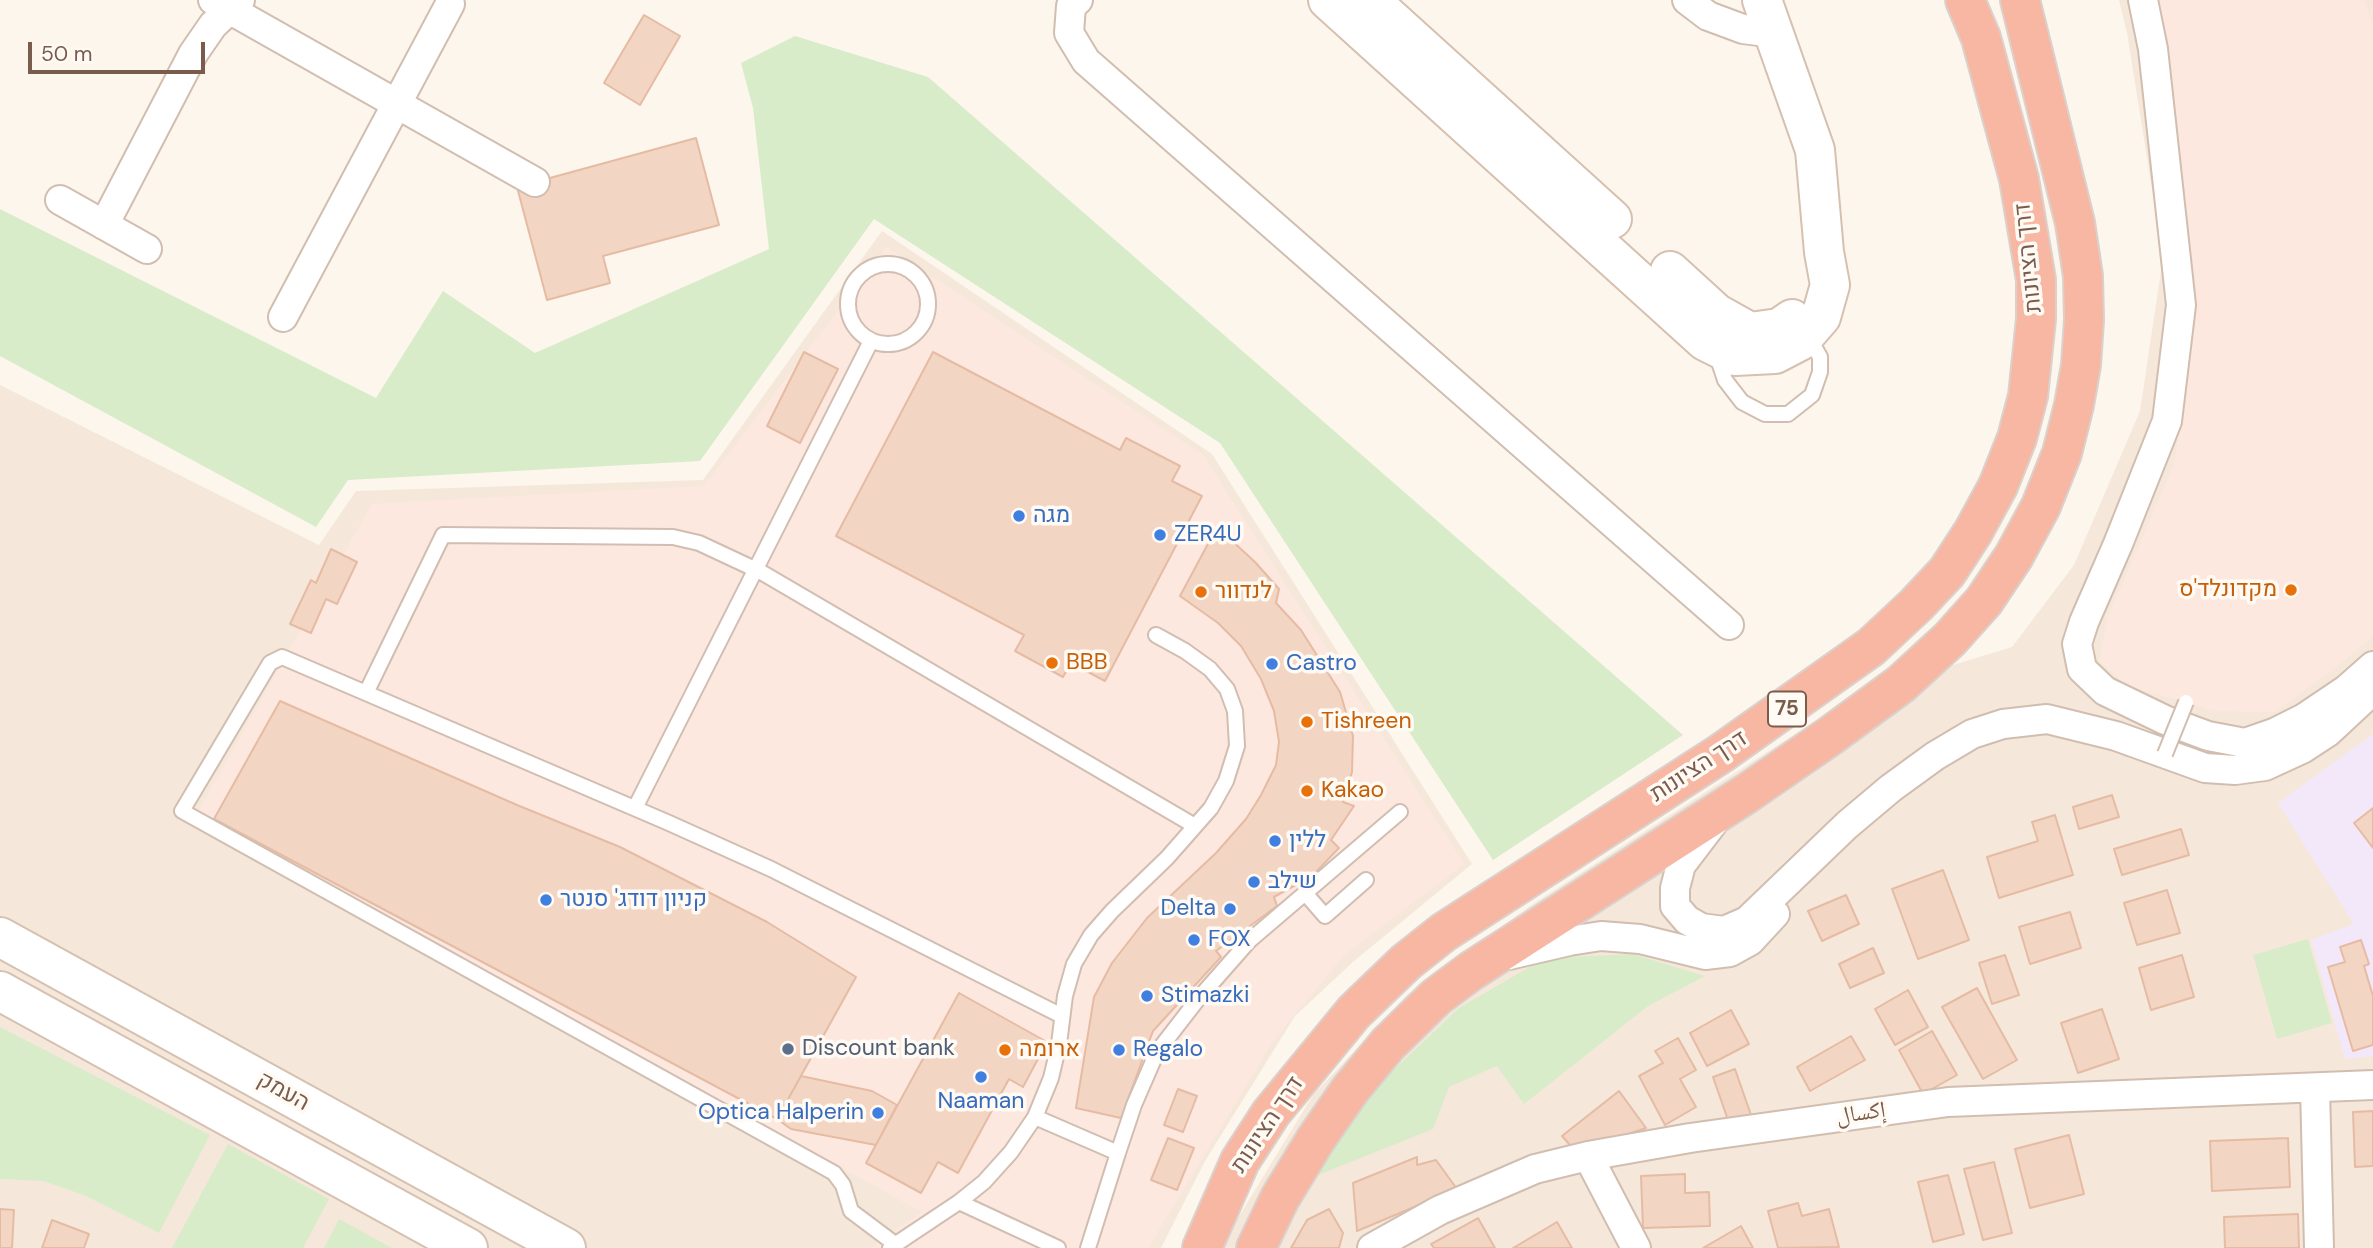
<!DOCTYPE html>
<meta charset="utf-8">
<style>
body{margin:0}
#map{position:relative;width:2373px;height:1248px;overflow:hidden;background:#fdf6ec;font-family:"DM Sans",sans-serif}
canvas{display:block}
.scale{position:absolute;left:28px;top:42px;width:177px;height:32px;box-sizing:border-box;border:4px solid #7a5c4d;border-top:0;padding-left:9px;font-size:21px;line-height:24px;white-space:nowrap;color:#7a5c4d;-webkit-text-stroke:5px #fffaf3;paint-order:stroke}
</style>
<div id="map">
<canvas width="2373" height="1248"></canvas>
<div class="scale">50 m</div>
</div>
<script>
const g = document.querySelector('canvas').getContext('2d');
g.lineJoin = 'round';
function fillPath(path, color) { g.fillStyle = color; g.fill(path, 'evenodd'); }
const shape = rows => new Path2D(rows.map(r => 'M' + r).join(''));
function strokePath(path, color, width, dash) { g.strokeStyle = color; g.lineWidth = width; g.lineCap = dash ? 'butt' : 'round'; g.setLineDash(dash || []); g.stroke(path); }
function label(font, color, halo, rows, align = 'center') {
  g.font = font + ' "DM Sans","Noto Naskh Arabic",Heebo,sans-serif'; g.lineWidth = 7; g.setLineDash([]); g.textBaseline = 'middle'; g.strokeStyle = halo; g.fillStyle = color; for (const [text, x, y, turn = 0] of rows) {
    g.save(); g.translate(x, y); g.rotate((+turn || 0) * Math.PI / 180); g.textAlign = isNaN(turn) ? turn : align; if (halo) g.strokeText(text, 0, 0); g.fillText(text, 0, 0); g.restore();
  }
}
const residential = shape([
 [2119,0,2373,0,2373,1248,1223,1248,1230,1231,1313,1095,1408,994,1533,904,1855,695,2012,647,2074,565,2140,411,2163,258,2127,33],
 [882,231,1212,454,1472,864,1354,961,1295,1016,1205,1161,1161,1248,0,1248,0,385,319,545,356,491,703,480]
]);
const commercial = shape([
 [2151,0,2364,0,2373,25,2373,636,2335,668,2275,712,2215,711,2129,686,2099,661,2108,617,2174,464,2194,330],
 [887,247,1203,455,1464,864,1343,956,1271,1044,1148,1248,871,1248,922,1212,198,812,372,504,704,486]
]);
const education = shape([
 [2373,734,2373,1056,2345,1059,2311,940,2354,924,2278,803]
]);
const green = shape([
 [795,36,928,77,1683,735,1493,860,1220,443,874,219,700,461,348,480,316,527,0,356,0,209,376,398,443,291,535,353,769,249,753,108,741,63],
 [2308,939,2332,1023,2277,1039,2253,955],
 [1633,954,1705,976,1648,1006,1524,1104,1497,1066,1449,1087,1433,1129,1303,1181,1387,1076,1459,1008,1545,958],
 [0,1027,210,1135,159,1233,86,1196,44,1181,0,1179],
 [228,1144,329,1199,303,1248,172,1248],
 [339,1219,392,1248,324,1248]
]);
const building = shape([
 [644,15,680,36,640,105,604,83,644,15],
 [696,138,719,225,603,256,610,283,547,300,517,187,696,138],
 [804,352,838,369,800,443,767,426,804,352],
 [933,352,1120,450,1126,438,1180,466,1172,481,1202,496,1105,681,1071,663,1063,677,1015,651,1024,635,836,536,933,352],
 [1217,527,1255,562,1279,589,1276,603,1301,630,1340,692,1353,736,1352,772,1343,802,1354,806,1331,840,1339,848,1312,876,1274,897,1277,906,1216,951,1221,957,1153,1031,1121,1118,1076,1108,1094,997,1112,963,1147,918,1216,853,1246,819,1261,795,1276,765,1279,742,1274,711,1261,679,1241,646,1218,623,1180,596,1217,527],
 [331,549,357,562,337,604,326,599,311,633,290,624,311,580,316,583,331,549],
 [280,701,517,805,620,847,767,922,856,977,777,1119,214,819,280,701],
 [2112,795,2119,817,2079,829,2073,807,2112,795],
 [2373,808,2373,848,2354,823,2373,808],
 [2055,815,2073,875,1999,898,1987,857,2038,841,2032,822,2055,815],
 [2181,829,2189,855,2122,875,2114,849,2181,829],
 [1943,870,1969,940,1918,959,1892,889,1943,870],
 [2167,890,2180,933,2137,945,2124,903,2167,890],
 [1846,895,1859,924,1822,941,1808,911,1846,895],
 [2070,912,2081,948,2030,964,2019,927,2070,912],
 [2361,940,2369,964,2364,966,2373,996,2373,1045,2353,1051,2328,967,2345,962,2340,947,2361,940],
 [1873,948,1884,973,1850,988,1839,964,1873,948],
 [2005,955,2019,995,1992,1004,1979,963,2005,955],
 [2182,955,2194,997,2151,1010,2139,968,2182,955],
 [1977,988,2017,1060,1983,1079,1942,1007,1977,988],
 [1908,990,1928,1027,1895,1045,1875,1009,1908,990],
 [959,993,1047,1042,1023,1087,1009,1079,958,1173,938,1162,921,1193,866,1163,959,993],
 [2102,1009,2119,1059,2078,1073,2061,1023,2102,1009],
 [1731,1010,1749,1044,1707,1066,1690,1033,1731,1010],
 [1932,1031,1957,1075,1923,1094,1899,1050,1932,1031],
 [1851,1036,1865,1060,1810,1091,1797,1067,1851,1036],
 [1678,1038,1696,1070,1680,1079,1696,1107,1665,1125,1639,1076,1663,1063,1655,1051,1678,1038],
 [1735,1069,1751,1115,1729,1123,1713,1077,1735,1069],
 [801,1076,872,1091,897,1105,876,1145,791,1129,777,1119,801,1076],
 [1178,1089,1197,1096,1183,1132,1164,1125,1178,1089],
 [1619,1091,1646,1128,1576,1152,1562,1136,1619,1091],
 [2373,1111,2373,1166,2355,1167,2353,1112,2373,1111],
 [2069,1135,2084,1194,2030,1208,2015,1149,2069,1135],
 [1168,1138,1194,1148,1177,1190,1151,1180,1168,1138],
 [2288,1138,2290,1187,2212,1191,2210,1141,2288,1138],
 [1417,1157,1417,1165,1436,1160,1457,1189,1357,1231,1353,1183,1417,1157],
 [1994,1162,2012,1233,1983,1240,1964,1169,1994,1162],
 [1685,1174,1685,1193,1709,1192,1710,1226,1643,1228,1641,1176,1685,1174],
 [1948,1175,1964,1234,1933,1242,1918,1182,1948,1175],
 [1798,1203,1802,1216,1829,1209,1839,1247,1778,1248,1768,1211,1798,1203],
 [0,1209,14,1210,12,1248,0,1248,0,1209],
 [1329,1209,1343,1233,1339,1248,1291,1248,1307,1220,1329,1209],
 [2298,1214,2299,1248,2225,1248,2224,1217,2298,1214],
 [1478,1218,1495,1248,1434,1248,1431,1244,1478,1218],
 [52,1220,89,1234,84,1248,42,1248,52,1220],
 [1557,1222,1572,1248,1513,1248,1557,1222],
 [1741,1226,1753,1248,1703,1248,1741,1226]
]);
const lane = shape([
 '848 304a40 40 0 1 1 80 0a40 40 0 1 1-80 0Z',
 [1716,353,1725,380,1742,402,1765,414,1788,414,1812,395,1820,372,1820,357,1808,336],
 [366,693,443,535,673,537,699,543,761,572,1195,826],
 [635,808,871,341],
 [1305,893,1325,916,1366,880],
 [1035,1117,1118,1153,1088,1248],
 [1118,1153,1134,1105,1157,1052,1198,999,1249,941,1400,812],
 [959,1202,1058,1248],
 [895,1244,851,1211,843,1185,834,1173,182,811,270,663,282,657,669,823,771,869,1062,1016],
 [890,1248,959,1202,984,1182,1011,1152,1035,1117,1051,1078,1059,1044,1065,996,1074,964,1091,935,1112,911,1167,858,1211,808,1226,781,1237,746,1235,711,1227,689,1210,669,1185,651,1156,635]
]);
const street = shape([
 [213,0,535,182],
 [1078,0,1071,6,1069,33,1086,61,1729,625],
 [1687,0,1708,16,1743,29,1774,33],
 [2143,0,2153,49,2181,305,2167,421,2118,544,2084,622,2077,644,2082,669,2105,691,2165,720,2208,736,2245,743,2274,733,2304,718,2347,689,2373,666],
 [60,200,147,249],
 [104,225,193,54,213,25,240,0],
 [283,317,450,4],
 [1713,823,1681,865,1675,888,1675,906,1687,920,1701,928,1724,931,1747,921,1847,825,1891,788,1935,756,1972,734,2003,724,2047,719,2116,736,2205,768,2235,770,2265,766,2302,749,2328,732,2373,690],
 [1509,955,1569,941,1601,936,1640,939,1705,955,1730,952,1750,941,1775,914],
 [2315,1088,2319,1248],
 [1588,1156,1636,1248],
 [1372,1248,1440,1210,1535,1169,1588,1156,1690,1138,1948,1102,2373,1085]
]);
const secondary = shape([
 [1328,0,1705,341,1735,356,1775,354,1800,341,1821,317,1830,285,1824,252,1815,150,1762,0],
 [1370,0,1612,219],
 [1670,271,1716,313,1750,332,1779,328,1792,319],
 [0,937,566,1248],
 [0,991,468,1248]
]);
const highway = shape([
 [1202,1248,1240,1161,1271,1113,1354,1012,1406,962,1444,932,1720,754,1871,647,1916,605,1947,572,1973,532,1998,486,2017,438,2028,396,2036,319,2036,280,2019,179,1981,38,1965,0],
 [1256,1248,1280,1198,1316,1139,1350,1090,1388,1044,1436,997,1471,971,1746,794,1830,736,1901,684,1950,639,1984,601,2014,556,2041,506,2062,453,2074,405,2081,365,2084,320,2083,276,2075,223,2020,0]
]);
const laneBridge = shape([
 [2165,754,2186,702]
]);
const markers = [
 [1019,516,7,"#3f7fe0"],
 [1160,535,7,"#3f7fe0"],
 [2291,590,7,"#e8710a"],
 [1201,592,7,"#e8710a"],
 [1052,663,7,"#e8710a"],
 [1272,664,7,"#3f7fe0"],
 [1307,722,7,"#e8710a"],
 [1307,791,7,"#e8710a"],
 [1275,841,7,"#3f7fe0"],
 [1254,882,7,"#3f7fe0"],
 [546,900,7,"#3f7fe0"],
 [1230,909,7,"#3f7fe0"],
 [1194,940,7,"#3f7fe0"],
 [1147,996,7,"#3f7fe0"],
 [788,1049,7,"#5c6f8a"],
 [1005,1050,7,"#e8710a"],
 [1119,1050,7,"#3f7fe0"],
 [981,1077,7,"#3f7fe0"],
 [878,1113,7,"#3f7fe0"]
];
const shields = [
 [1787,709,38]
];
const shieldNames = [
 ["75",1787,709]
];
const streetNames = [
 ["דרך הציונות",2029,258,-96],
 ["דרך הציונות",1699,767,-33],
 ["העמק",283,1092,29],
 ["إكسال",1861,1114,-8],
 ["דרך הציונות",1268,1125,-56]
];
const shopNames = [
 ["מגה",1033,516],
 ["ZER4U",1174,535],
 ["Castro",1286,664],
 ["ללין",1289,841],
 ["שילב",1268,882],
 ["קניון דודג' סנטר",560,900],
 ["Delta",1216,909,"right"],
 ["FOX",1208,940],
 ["Stimazki",1161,996],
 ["Regalo",1133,1050],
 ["Naaman",981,1102,"center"],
 ["Optica Halperin",864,1113,"right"]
];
const foodNames = [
 ["מקדונלד'ס",2277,590,"right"],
 ["לנדוור",1215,592],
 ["BBB",1066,663],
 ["Tishreen",1321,722],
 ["Kakao",1321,791],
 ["ארומה",1019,1050]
];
const serviceNames = [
 ["Discount bank",802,1049]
];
fillPath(residential, '#f5e8da');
fillPath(commercial, '#fde8e0');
fillPath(education, '#f3e8fa');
fillPath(green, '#d8ecc9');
fillPath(building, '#f3d5c3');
strokePath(building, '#e6bba3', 2);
strokePath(lane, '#d1beb0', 18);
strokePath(street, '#d1beb0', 32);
strokePath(secondary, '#d6c0b0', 42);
strokePath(highway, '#dad1cd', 42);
strokePath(lane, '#fff', 14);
strokePath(street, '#fff', 28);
strokePath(secondary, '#fff', 38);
strokePath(highway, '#f7b7a3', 38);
strokePath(laneBridge, '#d1beb0', 18, []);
strokePath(laneBridge, '#fff', 14);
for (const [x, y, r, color] of markers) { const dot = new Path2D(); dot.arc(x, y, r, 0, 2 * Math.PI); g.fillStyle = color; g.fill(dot); strokePath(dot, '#fffaf3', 2.5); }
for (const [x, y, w] of shields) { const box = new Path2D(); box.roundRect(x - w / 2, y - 17.5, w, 35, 5); g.fillStyle = '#fffaf3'; g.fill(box); strokePath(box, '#7a5c4d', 2); }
label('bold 21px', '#7a5c4d', null, shieldNames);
label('23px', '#7a5c4d', '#fffaf3', streetNames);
label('23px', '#366cbe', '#fffaf3', shopNames, 'left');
label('23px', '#c56008', '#fffaf3', foodNames, 'left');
label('23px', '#4e5e75', '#fffaf3', serviceNames, 'left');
</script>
